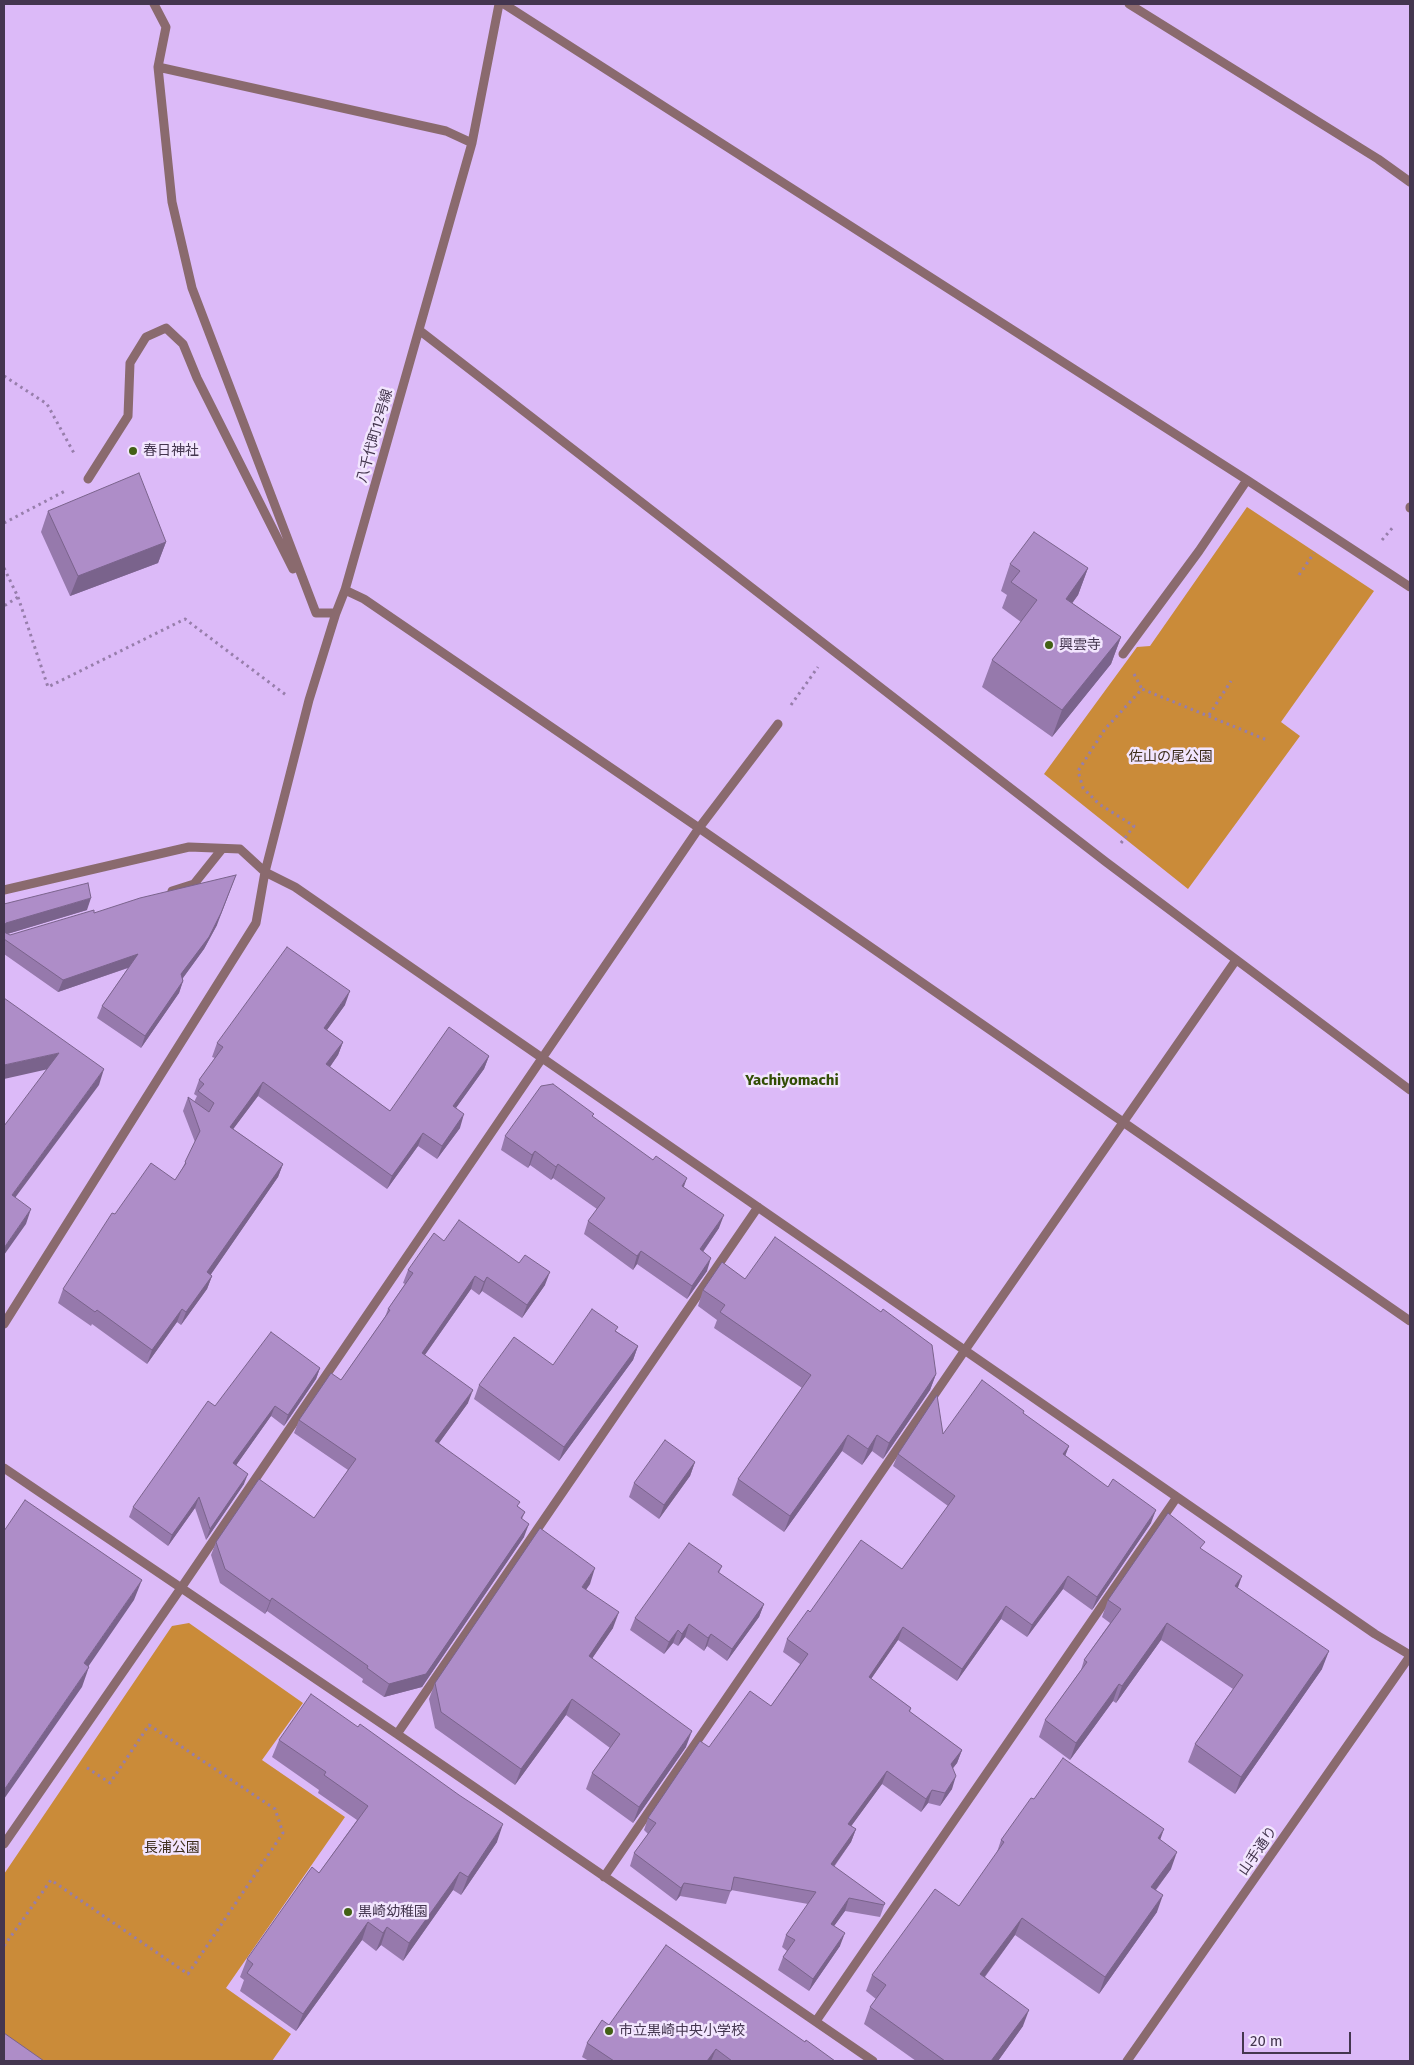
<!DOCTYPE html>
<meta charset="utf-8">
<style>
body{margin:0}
#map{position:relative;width:1414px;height:2065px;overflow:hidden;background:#dcbaf8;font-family:"Fira Sans",sans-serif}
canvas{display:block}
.frame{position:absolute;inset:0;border:5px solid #44364f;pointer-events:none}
.scale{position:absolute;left:1242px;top:2032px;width:109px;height:22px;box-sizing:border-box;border:2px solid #44364f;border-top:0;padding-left:6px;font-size:15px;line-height:18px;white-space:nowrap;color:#44364f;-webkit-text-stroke:4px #f2e5fe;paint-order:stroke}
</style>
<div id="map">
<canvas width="1414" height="2065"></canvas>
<div class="frame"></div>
<div class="scale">20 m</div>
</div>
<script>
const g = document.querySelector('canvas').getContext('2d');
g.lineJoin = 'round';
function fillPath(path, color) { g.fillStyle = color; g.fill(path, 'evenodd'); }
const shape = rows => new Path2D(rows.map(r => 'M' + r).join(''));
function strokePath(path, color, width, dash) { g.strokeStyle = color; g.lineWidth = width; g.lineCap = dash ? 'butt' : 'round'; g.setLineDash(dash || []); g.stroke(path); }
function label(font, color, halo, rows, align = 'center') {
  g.font = font + ' "Fira Sans","Noto Sans JP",sans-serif'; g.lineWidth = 5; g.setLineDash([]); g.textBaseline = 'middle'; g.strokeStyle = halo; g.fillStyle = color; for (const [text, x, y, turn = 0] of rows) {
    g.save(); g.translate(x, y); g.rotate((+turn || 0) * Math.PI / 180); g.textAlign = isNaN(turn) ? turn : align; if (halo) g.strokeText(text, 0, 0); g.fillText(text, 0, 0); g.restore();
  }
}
const green = shape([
 [1247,507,1374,591,1281,722,1300,736,1188,889,1044,774,1137,647,1150,646],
 [189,1623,303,1703,262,1760,345,1817,226,1988,291,2034,272,2061,26,2061,4,2046,4,1874,172,1626]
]);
const path = shape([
 [4,376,47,404,75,455],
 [4,523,67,490],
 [1382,540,1394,526],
 [4,568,18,597,4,606],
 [1299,575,1314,553],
 [18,597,48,687,185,619,286,695],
 [1134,674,1142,689],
 [791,705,818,667],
 [1209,715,1231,681],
 [1121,843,1134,826,1099,804,1083,788,1078,771,1105,729,1142,689,1267,740],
 [4,1946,51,1880,188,1974,283,1833,275,1809,149,1725,110,1783,86,1767]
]);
const minor = shape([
 [154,4,166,27,158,67,172,202,192,288,316,613,336,613],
 [504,4,1247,480,1410,587],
 [1129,4,1378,159,1410,182],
 [158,67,446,131,472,143],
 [419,330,1106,862,1410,1090],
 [88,479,128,416,130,363,146,337,166,328,183,344,197,378,293,569],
 [1410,508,1410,507],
 [345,590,364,599,699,828,1410,1321],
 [1123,654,1199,551,1247,480],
 [4,890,189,847,240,849,265,872,295,887,1375,1634,1410,1655],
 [172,891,194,884,222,849],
 [4,1324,256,923,265,872,309,700,336,613,345,590,472,143,499,4],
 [4,1468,397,1734,873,2061],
 [397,1734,758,1207],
 [4,1844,181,1588,699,828,778,724],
 [604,1877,965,1350,1236,960],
 [816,2021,1177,1497],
 [1127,2061,1410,1656]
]);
const wall = shape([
 [48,511,166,542,158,563,70,596,41,532],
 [1010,564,1088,568,1078,595,1072,603,1121,637,1111,664,1052,737,982,687,992,660,1021,622,1002,608,1007,595,1001,591],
 [4,904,87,910,7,934,10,935,94,913,217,925,204,949,183,978,183,981,179,993,141,1048,97,1018,102,1006,128,968,58,992,4,954],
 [345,1005,327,1030,343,1042,338,1055,330,1067,390,1111,489,1056,484,1069,456,1108,460,1128,437,1159,418,1146,387,1189,258,1096,233,1129,283,1164,278,1177,210,1275,212,1276,207,1289,181,1325,177,1322,147,1364,92,1324,91,1326,58,1303,63,1289,115,1214,175,1180,182,1169,195,1142,183,1111,188,1097,194,1102,197,1096,194,1094,199,1080,215,1058,212,1057,217,1043],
 [593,1117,684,1188,719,1228,703,1252,707,1271,687,1299,637,1264,633,1270,584,1234,588,1221,597,1209,553,1178,551,1180,530,1165,528,1168,501,1150,505,1136],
 [444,1241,545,1285,522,1318,482,1291,479,1295,471,1289,425,1355,468,1403,439,1443,525,1512,522,1519,524,1537,422,1687,384,1697,362,1682,363,1679,267,1611,265,1614,220,1583,211,1555,216,1542,314,1518,348,1470,294,1433,299,1420,341,1380,385,1317,388,1309,405,1284,403,1283,408,1270],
 [745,1279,936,1374,930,1390,883,1459,872,1451,862,1465,842,1451,784,1532,732,1495,738,1479,802,1388,714,1328,717,1320,698,1306,703,1290],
 [616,1331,638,1346,633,1360,559,1461,474,1399,479,1385,553,1365],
 [320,1368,316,1379,284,1426,271,1416,236,1465,244,1484,206,1540,195,1508,168,1546,129,1517,133,1507,215,1406],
 [1023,1414,1069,1446,1065,1455,1151,1523,1092,1610,1063,1589,1027,1637,1001,1619,957,1681,898,1640,871,1679,911,1708,910,1712,962,1750,957,1763,953,1768,952,1789,940,1806,928,1803,921,1812,882,1784,851,1826,856,1829,851,1842,834,1867,885,1903,880,1917,845,1911,834,1926,840,1946,809,1991,778,1970,783,1957,787,1951,782,1947,786,1935,808,1904,731,1890,726,1904,680,1896,676,1901,630,1866,634,1853,648,1834,644,1830,648,1818,709,1747,771,1706,800,1664,783,1652,787,1639,810,1612,902,1569,948,1506,893,1466,898,1454,943,1434],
 [695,1462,690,1476,659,1519,629,1497,634,1483],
 [1202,1549,1238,1588,1322,1669,1235,1794,1188,1762,1195,1744,1233,1689,1161,1640,1116,1703,1113,1701,1070,1760,1039,1737,1045,1720,1081,1670,1084,1660,1110,1623,1102,1617,1108,1600],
 [722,1566,719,1573,764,1604,759,1617,727,1661,707,1646,704,1651,685,1637,678,1646,673,1643,664,1654,630,1630,635,1618],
 [590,1584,586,1589,613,1628,592,1658,686,1747,633,1823,586,1789,592,1773,610,1748,566,1715,515,1785,435,1728,429,1699,435,1683],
 [279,1740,497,1842,461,1895,453,1890,403,1961,381,1945,376,1951,362,1940,296,2031,240,1991,244,1980,240,1977,247,1959,319,1873,357,1820,318,1793,319,1790,272,1757],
 [1034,1799,1160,1840,1171,1869,1156,1890,1157,1912,1099,1994,1015,1935,985,1977,1023,2026,998,2061,916,2061,864,2024,870,2007,876,1999,866,1991,872,1975,959,1906,996,1855,1001,1840],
 [609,2025,805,2042,835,2061,589,2061,582,2057,587,2043]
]);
const shadedWall = shape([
 [166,542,158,563,70,596,78,576],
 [1088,568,1078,595,1056,626,1066,599],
 [1121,637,1111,664,1052,737,1062,710],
 [236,875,217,925,204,949,177,986,181,974],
 [91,898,87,910,4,935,4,926,6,923],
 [138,954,133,966,58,992,63,980],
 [183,981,179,993,141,1048,145,1036],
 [350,991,345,1005,319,1041,324,1028],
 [343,1042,338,1055,322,1078,326,1064],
 [59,1053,53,1068,4,1079,4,1065],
 [489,1056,484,1069,448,1119,453,1106],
 [104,1069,99,1085,6,1210,12,1195],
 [263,1082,258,1096,225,1140,230,1127],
 [464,1114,460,1128,437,1159,442,1146],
 [423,1133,418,1146,387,1189,392,1176],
 [535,1151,530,1165,528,1168,532,1155],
 [283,1164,278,1177,203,1286,207,1272],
 [558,1164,553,1178,551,1180,556,1167],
 [687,1178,682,1192,682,1186],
 [31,1209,26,1224,4,1255,4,1248],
 [724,1215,719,1228,695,1263,700,1249],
 [641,1251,637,1264,633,1270,637,1256],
 [711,1258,707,1271,687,1299,692,1286],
 [550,1272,545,1285,522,1318,527,1305],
 [212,1276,207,1289,181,1325,186,1312],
 [475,1276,471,1289,417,1366,422,1353],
 [487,1277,482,1291,479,1295,484,1282],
 [182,1309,177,1322,147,1364,152,1350],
 [638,1346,633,1360,559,1461,564,1447],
 [320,1368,316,1379,284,1426,288,1415],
 [936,1374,930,1390,883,1459,889,1443],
 [473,1390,468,1403,431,1454,435,1441],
 [275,1406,271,1416,230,1474,233,1463],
 [848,1435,842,1451,784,1532,790,1516],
 [877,1435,872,1451,862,1465,868,1449],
 [1069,1446,1064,1459,1063,1454],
 [695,1462,690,1476,659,1519,664,1505],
 [248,1474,244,1484,206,1540,210,1529],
 [199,1497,195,1508,168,1546,172,1535],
 [1156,1510,1151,1523,1092,1610,1097,1597],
 [529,1524,524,1537,422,1687,384,1697,389,1684],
 [595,1568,590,1584,577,1603,582,1587],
 [1068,1576,1063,1589,1027,1637,1032,1625],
 [1242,1576,1236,1593,1235,1586],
 [142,1580,134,1600,77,1683,84,1663],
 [272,1598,267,1611,265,1614,270,1601],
 [764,1604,759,1617,727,1661,732,1649],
 [1006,1606,1001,1619,957,1681,962,1669],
 [619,1612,613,1628,583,1672,589,1656],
 [1167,1623,1161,1640,1116,1703,1122,1686],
 [689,1624,685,1637,678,1646,682,1634],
 [903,1627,898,1640,864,1689,869,1677],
 [678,1630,673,1643,664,1654,669,1642],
 [711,1634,707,1646,704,1651,708,1638],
 [1329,1651,1322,1669,1235,1794,1241,1777],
 [89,1667,82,1687,4,1799,4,1790],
 [1119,1684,1113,1701,1070,1760,1076,1743],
 [572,1699,566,1715,515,1785,521,1769],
 [692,1731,686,1747,633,1823,639,1807],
 [962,1750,957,1763,946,1777,951,1764],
 [887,1771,882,1784,844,1836,848,1824],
 [956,1776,952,1789,940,1806,945,1793],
 [932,1790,928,1803,921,1812,926,1799],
 [503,1824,497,1842,461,1895,468,1877],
 [856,1829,851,1842,826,1877,831,1864],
 [1164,1829,1158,1846,1158,1838],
 [1177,1852,1171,1869,1145,1904,1151,1887],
 [460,1872,453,1890,403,1961,409,1943],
 [684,1883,680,1896,676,1901,681,1888],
 [1163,1895,1157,1912,1099,1994,1105,1977],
 [849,1898,845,1911,826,1937,831,1924],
 [1022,1918,1015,1935,974,1991,980,1974],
 [368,1922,362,1940,296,2031,303,2014],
 [387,1927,381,1945,376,1951,383,1933],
 [845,1933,840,1946,809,1991,813,1979],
 [1029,2010,1023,2026,998,2061,991,2061],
 [716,2049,711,2061,707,2061]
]);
const building = shape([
 [139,473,166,542,78,576,48,511,139,473],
 [1034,532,1088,568,1066,599,1121,637,1062,710,992,660,1037,600,1011,582,1020,571,1010,564,1034,532],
 [236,875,221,913,209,937,181,974,183,981,145,1036,102,1006,138,954,63,980,4,939,4,932,10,935,94,910,94,913,140,898,236,875],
 [88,883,91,898,6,923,4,926,4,904,88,883],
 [287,947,350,991,324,1028,343,1042,326,1064,390,1111,449,1027,489,1056,453,1106,464,1114,442,1146,423,1133,392,1176,263,1082,230,1127,283,1164,207,1272,212,1276,186,1312,182,1309,152,1350,97,1310,95,1312,63,1289,112,1213,115,1214,151,1163,175,1180,186,1163,185,1162,200,1131,188,1097,209,1112,214,1103,198,1091,204,1084,199,1080,223,1047,217,1043,287,947],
 [4,998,104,1069,12,1195,31,1209,4,1248,4,1126,59,1053,4,1065,4,998],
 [553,1084,594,1114,592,1116,653,1160,656,1156,687,1178,682,1186,724,1215,700,1249,711,1258,692,1286,641,1251,637,1256,588,1221,605,1198,558,1164,556,1167,535,1151,532,1155,505,1136,541,1086,553,1084],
 [459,1220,519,1263,525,1255,550,1272,527,1305,487,1277,484,1282,475,1276,422,1353,473,1390,435,1441,520,1502,517,1506,525,1512,521,1518,529,1524,426,1674,389,1684,367,1668,368,1666,272,1598,270,1601,225,1569,216,1542,259,1479,314,1518,356,1459,299,1420,331,1373,341,1380,390,1310,388,1309,413,1273,408,1270,434,1233,444,1241,459,1220],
 [775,1237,881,1312,883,1309,932,1345,936,1374,889,1443,877,1435,868,1449,848,1435,790,1516,738,1479,811,1375,720,1312,725,1305,703,1290,722,1262,745,1279,775,1237],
 [592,1309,618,1327,615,1331,638,1346,564,1447,479,1385,514,1337,553,1365,592,1309],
 [271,1332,320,1368,288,1415,275,1406,233,1463,248,1474,210,1529,199,1497,172,1535,133,1507,208,1401,215,1406,271,1332],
 [982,1380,1024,1411,1023,1413,1069,1446,1063,1454,1108,1487,1113,1479,1156,1510,1097,1597,1068,1576,1032,1625,1006,1606,962,1669,903,1627,869,1677,911,1708,909,1711,962,1750,951,1764,956,1776,945,1793,932,1790,926,1799,887,1771,848,1824,856,1829,831,1864,885,1903,884,1905,849,1898,831,1924,845,1933,813,1979,783,1957,795,1940,786,1935,816,1892,734,1877,731,1891,684,1883,681,1888,634,1853,656,1823,648,1818,700,1741,709,1747,750,1691,771,1706,808,1654,787,1639,808,1610,810,1612,861,1540,902,1569,955,1496,898,1454,937,1395,943,1434,982,1380],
 [665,1440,695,1462,664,1505,634,1483,665,1440],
 [25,1500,142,1580,84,1663,89,1667,4,1790,4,1531,25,1500],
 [1168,1513,1205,1542,1200,1548,1242,1576,1235,1586,1329,1651,1241,1777,1195,1744,1243,1675,1167,1623,1122,1686,1119,1684,1076,1743,1045,1720,1087,1662,1084,1660,1121,1609,1108,1600,1168,1513],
 [540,1528,595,1568,582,1587,619,1612,589,1656,692,1731,639,1807,592,1773,620,1734,572,1699,521,1769,441,1712,435,1683,540,1528],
 [689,1543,722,1566,718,1572,764,1604,732,1649,711,1634,708,1638,689,1624,682,1634,678,1630,669,1642,635,1618,689,1543],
 [311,1694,358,1727,360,1724,459,1795,503,1824,468,1877,460,1872,409,1943,387,1927,383,1933,368,1922,303,2014,247,1973,253,1964,247,1959,312,1867,319,1873,368,1806,324,1775,326,1772,279,1740,311,1694],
 [1063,1758,1164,1829,1158,1838,1177,1852,1151,1887,1163,1895,1105,1977,1022,1918,980,1974,1029,2010,991,2061,945,2061,870,2007,886,1985,872,1975,935,1889,959,1906,1004,1842,1001,1840,1031,1798,1034,1799,1063,1758],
 [666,1945,805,2042,806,2040,835,2061,732,2061,716,2049,707,2061,614,2061,587,2043,602,2020,609,2025,666,1945],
 [4,2033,44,2061,4,2061,4,2033]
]);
const markers = [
 [133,451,5,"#426115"],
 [1049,645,5,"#426115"],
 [348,1912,5,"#426115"],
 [609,2031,5,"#426115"]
];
const streetNames = [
 ["八千代町12号線",375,436,-74],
 ["山手通り",1258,1851,-55]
];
const poiNames = [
 ["春日神社",143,451],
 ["興雲寺",1059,645],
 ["黒崎幼稚園",358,1912],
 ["市立黒崎中央小学校",619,2031]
];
const parkNames = [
 ["佐山の尾公園",1171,757],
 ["長浦公園",172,1848]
];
const neighbourhoodNames = [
 ["Yachiyomachi",792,1081]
];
fillPath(green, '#ca8b39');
strokePath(path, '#977eab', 3, [2.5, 4]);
strokePath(minor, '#8a6a6e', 9);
fillPath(wall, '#9679ac');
fillPath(shadedWall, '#7a638c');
fillPath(building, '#ae8dc8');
strokePath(building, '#7a638c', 1);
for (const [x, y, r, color] of markers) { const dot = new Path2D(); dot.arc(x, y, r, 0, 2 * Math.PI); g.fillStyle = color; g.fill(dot); strokePath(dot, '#f2e5fe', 2); }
label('14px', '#44364f', '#f2e5fe', streetNames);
label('14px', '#44364f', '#f2e5fe', poiNames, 'left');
label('14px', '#3c2d1b', '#f2e5fe', parkNames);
label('bold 15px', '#324d04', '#f2e5fe', neighbourhoodNames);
</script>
